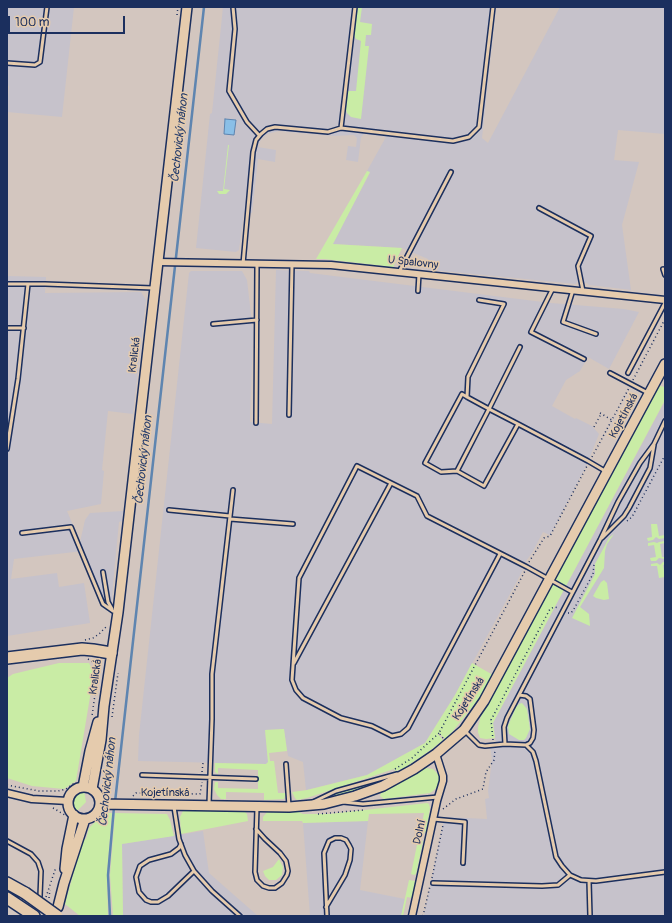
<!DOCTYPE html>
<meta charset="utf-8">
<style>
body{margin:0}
#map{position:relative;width:672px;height:923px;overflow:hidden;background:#d3c6bf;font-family:Pangolin,sans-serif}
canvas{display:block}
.frame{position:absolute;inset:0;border:8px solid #1b2f5e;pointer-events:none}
.scale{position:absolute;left:8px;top:16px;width:117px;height:18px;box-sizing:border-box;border:2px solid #1b2f5e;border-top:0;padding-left:5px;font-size:12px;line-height:14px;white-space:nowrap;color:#1b2f5e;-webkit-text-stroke:3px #e5cbad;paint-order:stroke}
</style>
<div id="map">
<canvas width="672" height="923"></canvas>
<div class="frame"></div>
<div class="scale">100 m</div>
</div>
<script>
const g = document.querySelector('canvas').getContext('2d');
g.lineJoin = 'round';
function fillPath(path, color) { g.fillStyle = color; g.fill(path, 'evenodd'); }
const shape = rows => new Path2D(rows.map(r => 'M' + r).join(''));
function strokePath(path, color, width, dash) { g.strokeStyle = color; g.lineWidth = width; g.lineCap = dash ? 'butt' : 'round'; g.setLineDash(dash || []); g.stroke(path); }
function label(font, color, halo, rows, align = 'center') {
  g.font = font + ' Pangolin,sans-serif'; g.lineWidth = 3; g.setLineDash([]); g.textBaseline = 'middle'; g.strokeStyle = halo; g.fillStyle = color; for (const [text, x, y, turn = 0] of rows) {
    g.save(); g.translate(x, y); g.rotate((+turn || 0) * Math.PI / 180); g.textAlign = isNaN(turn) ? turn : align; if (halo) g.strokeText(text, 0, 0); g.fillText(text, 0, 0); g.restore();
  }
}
const built = shape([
 [7,7,74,7,62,117,7,112,9,86,7,85],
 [223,7,496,7,482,138,488,143,560,7,665,7,665,134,618,130,614,160,639,162,622,225,631,290,589,285,587,283,582,282,577,282,576,284,423,269,428,259,402,248,332,244,370,173,367,171,386,137,364,134,361,137,358,162,346,160,348,146,356,147,357,138,354,135,333,136,279,131,267,134,261,139,258,147,276,150,275,162,258,159,252,213,244,212,239,250,236,252,196,248,210,114,212,113],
 [276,270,309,271,310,273,551,303,624,309,639,312,609,369,588,357,580,371,566,380,552,406,575,419,576,418,592,426,599,434,587,464,550,535,543,532,532,553,523,565,521,569,523,570,455,695,425,743,367,775,306,790,303,762,288,756,284,729,265,730,268,762,266,764,138,761,139,735,189,273,191,271,242,271,247,280,253,332,250,422,272,424],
 [7,276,46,277,45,293,141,292,146,300,133,414,108,411,102,470,104,471,101,504,67,511,80,542,85,520,90,513,123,511,122,521,119,522,113,584,112,602,105,602,83,551,14,559,11,579,57,573,59,587,84,583,90,623,7,636],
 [665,401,665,916,424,916,444,820,445,817,487,819,485,799,489,798,488,791,492,760,490,745,496,743,493,723],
 [368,821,360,890,405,899,401,916,310,916,303,823],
 [203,831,209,873,258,916,123,916,122,844]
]);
const green = shape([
 [358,7,362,7,360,22,372,24,371,35,366,35,365,46,369,46,361,119,351,117,347,113,346,109,348,91,356,91,361,41,356,39,354,36],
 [228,145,229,145,224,189,230,190,226,194,219,194,217,191,223,191],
 [367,171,370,172,333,244,402,248,393,267,324,259,316,259],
 [660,386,665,387,665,400,493,723,495,738,486,739,480,738,478,732,478,727,481,716,615,467,658,387],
 [651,524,657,524,659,536,665,535,665,538,659,539,656,537,653,540,648,541,647,538,652,537],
 [614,534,607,544,605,551,604,568,580,607,589,614,590,626,572,618,595,574,595,564,609,538],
 [665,541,665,543,660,544,662,557,665,557,665,559,659,558,656,561,651,561,650,558,656,557,654,545,648,546,648,543,654,542,657,543,659,542],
 [663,562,665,562,665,565,663,565,665,577,659,578,657,566,651,566,651,564,657,563,660,565],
 [604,580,607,583,609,599,604,600,596,598,593,596,601,582],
 [59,663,89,663,94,673,76,781,64,789,32,786,7,778,7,678,13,674],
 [472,663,493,675,481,696,452,732,445,739,439,733,438,734,443,740,432,749,403,769,395,771,394,769,307,798,297,800,295,798,292,792,307,790,367,775,425,743,455,695],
 [522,703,527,709,530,729,526,738,524,740,519,740,509,734,508,726,516,707,519,704],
 [284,729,287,751,269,753,270,761,274,761,278,793,286,793,284,799,264,800,264,793,226,792,226,799,221,799,217,795,214,789,215,782,218,782,218,788,258,789,258,770,218,768,218,774,215,772,215,763,266,764,268,762,265,730],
 [425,768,433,769,439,775,440,779,439,785,433,791,430,793,384,799,380,796,381,793],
 [373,783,373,784,355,791,336,796,334,795,336,793],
 [84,791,86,802,77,811,74,807,73,800,77,794],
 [427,803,429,804,430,808,426,831,423,834,420,833,424,813,369,814,368,821,303,823,302,821,263,821,263,817,268,811,296,811,303,814,329,814],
 [185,810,243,810,247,814,248,821,181,834,180,817,183,811],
 [107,813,112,813,107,875,108,916,80,916,65,904,83,839,86,839,89,828,101,816],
 [115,813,167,814,170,820,174,836,122,844,123,916,113,916,110,875],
 [418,840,423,841,416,874,414,875,411,874],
 [279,859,283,867,282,875,276,880,269,880,265,876,263,871,273,867],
 [409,880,415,881,412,898,407,897,403,916,401,916]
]);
const water = shape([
 [225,119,236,120,234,135,224,134,225,119]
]);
const stream = shape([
 [115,802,204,7],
 [110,916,108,875,114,807]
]);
const path = shape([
 [177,15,178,7],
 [633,380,665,319],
 [600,413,612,420],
 [594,427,601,414],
 [592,457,629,388],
 [627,521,632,517,664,457],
 [529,562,544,538,550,536,587,466],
 [568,613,571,613,574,609,593,574,594,564],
 [85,640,93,638,99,634,107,626],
 [88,659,96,664,98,673,92,716],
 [112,717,118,673],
 [443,738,439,733,525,571],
 [493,740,491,720,550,609,554,607,559,608],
 [395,769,412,758,439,733],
 [202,772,203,763],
 [7,785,39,791,58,791,66,789,76,782],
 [133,796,136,793,200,794,202,782],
 [53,808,65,815],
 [443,809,456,799,483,789,486,772,494,760,495,750],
 [318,814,364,810],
 [94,820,103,813],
 [432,878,443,825],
 [46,897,56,867],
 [49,898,50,890],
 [423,916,430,886]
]);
const service = shape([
 [233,7,235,29,229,91,247,122,259,135],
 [7,63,35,65,40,62,47,7],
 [341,128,355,7],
 [539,208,591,236,578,266,583,291],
 [243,264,253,152,256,140,261,134,267,129,275,127,328,132,341,128,453,141,469,137,479,127,493,7],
 [663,269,665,275],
 [399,272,451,172],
 [7,284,45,284,153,288],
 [553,288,531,332,584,359],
 [573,290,563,322,596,334],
 [418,291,419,274],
 [213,324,257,320],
 [7,328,24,328],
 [520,347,489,409,457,471,441,472,425,463,462,394,467,397,489,409,518,424,588,461,605,471],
 [610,373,648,393],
 [628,373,665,303],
 [467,397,468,377,504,304,479,300],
 [289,415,292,264],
 [256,423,257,264],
 [7,449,18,379,28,284],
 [457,471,484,486,518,424],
 [169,510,230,516],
 [230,519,293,524],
 [22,533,71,527,103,604,113,611,118,612],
 [602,538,624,516,629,508,650,468,654,445],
 [500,554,408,728,401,734,392,736,372,726,341,718,303,698,296,690,292,680,299,578,357,466,417,496,427,516,527,567,572,592],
 [103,572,108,602,112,609],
 [294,663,391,483],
 [465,731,479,745,485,746,505,744,504,727,507,718,600,540,618,502,640,463,654,444,665,421],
 [505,744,526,745,530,743,533,738,534,730,530,699,526,696,519,695],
 [526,745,533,752,536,761,556,857,562,866,570,875,581,880,596,881,665,872],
 [286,764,289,806],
 [142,775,256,779],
 [313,802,336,791,397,774],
 [343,802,363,804,438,797],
 [209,804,212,719,212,674,233,490],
 [174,807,179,839,185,855,194,871,212,891,240,916],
 [433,819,465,822,463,863],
 [256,829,265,839,280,853,286,861,288,871,287,875,282,883,275,888,269,888,263,886,257,880,255,872,257,808],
 [7,841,31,854,38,862,41,871,40,896],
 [181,844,179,848,171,854,149,860,140,866,136,877,139,892,146,900,151,902,158,902,168,896,194,871],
 [589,881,590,916],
 [433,883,542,886,558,885,570,875],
 [326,907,345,875,350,860,351,849,349,845,346,840,341,838,335,838,329,841,324,853,327,916]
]);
const minor = shape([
 [158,262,331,265,665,300],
 [7,793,32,799,68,801],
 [412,916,437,801,443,781,443,776,436,754]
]);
const secondary = shape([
 '68 803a16 16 0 1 1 32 0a16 16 0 1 1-32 0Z',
 [83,787,90,751,98,722],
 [92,789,101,740,104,706,118,612,187,7],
 [100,804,289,807,324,804,355,796,383,786,414,769,436,754,464,730,484,701,665,364],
 [65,869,67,849,74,815],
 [58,907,64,883,85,819]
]);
const motorway = shape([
 [7,658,82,649,93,650,111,653],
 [7,883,25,893],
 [7,898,34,916]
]);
const motorwayBridge = shape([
 [25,893,57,916]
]);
const streetNames = [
 ["U Spalovny",413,263,6],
 ["Kralická",135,355,-83],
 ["Kojetínská",624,416,-62],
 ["Kralická",96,677,-82],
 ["Kojetínská",469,699,-57],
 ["Kojetínská",165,793],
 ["Dolní",420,832,-77]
];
const waterNames = [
 ["Čechovický náhon",180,138,-84],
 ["Čechovický náhon",144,460,-84],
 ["Čechovický náhon",108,782,-84]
];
fillPath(built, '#c6c2cb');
fillPath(green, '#c9eca5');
fillPath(water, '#8abfe7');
strokePath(water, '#5e85b0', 1);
strokePath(stream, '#5e85b0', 2.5);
strokePath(service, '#1b2f5e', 6);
strokePath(minor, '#1b2f5e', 9);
strokePath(secondary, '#1b2f5e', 12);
strokePath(motorway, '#1b2f5e', 14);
strokePath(path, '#1b2f5e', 1.5, [1, 3]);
strokePath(service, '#e5cbad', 3);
strokePath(minor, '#e5cbad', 6);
strokePath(secondary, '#e5cbad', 9);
strokePath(motorway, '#e5cbad', 11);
strokePath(motorwayBridge, '#1b2f5e', 14, []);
strokePath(motorwayBridge, '#e5cbad', 11);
label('11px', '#1b2f5e', '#e5cbad', streetNames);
label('italic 12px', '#263d6c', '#e5cbad', waterNames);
</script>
